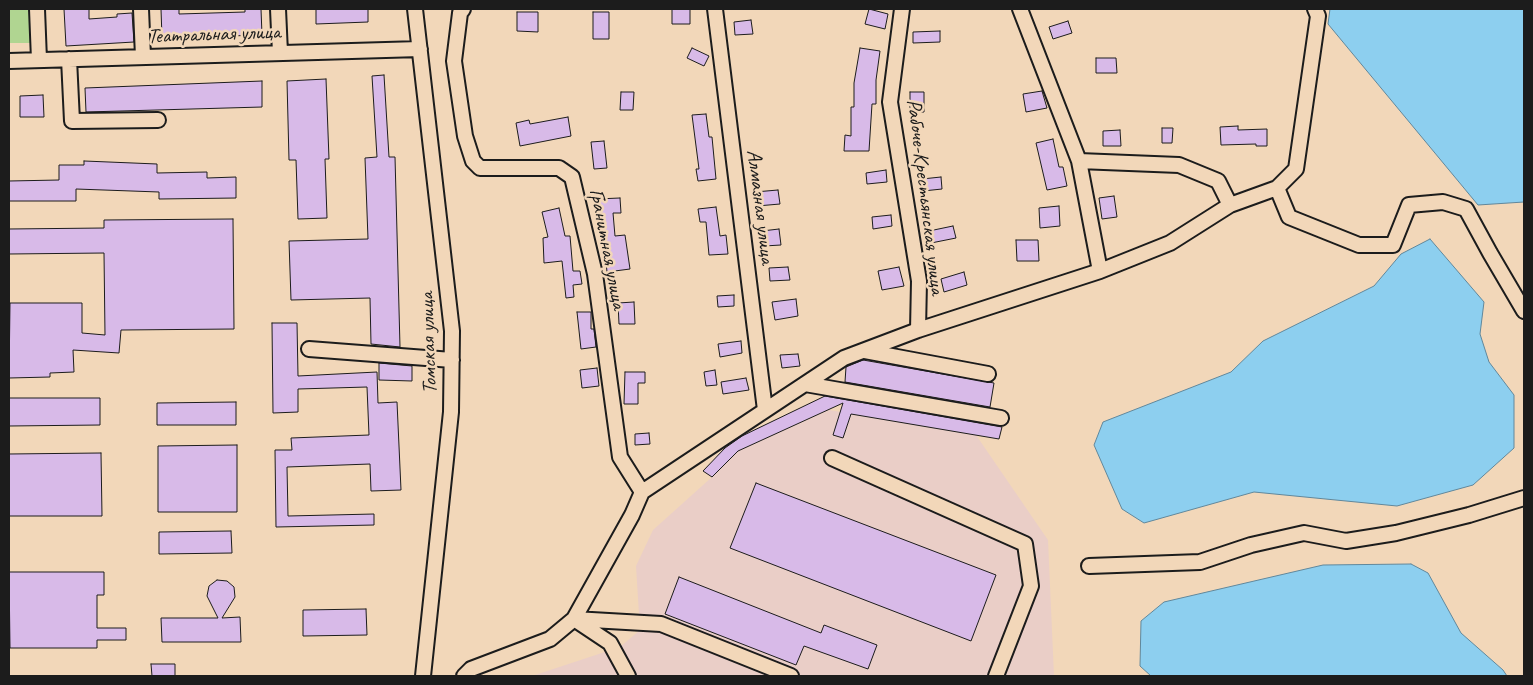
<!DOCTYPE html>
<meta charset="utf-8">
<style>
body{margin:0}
#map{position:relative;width:1533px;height:685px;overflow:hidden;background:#f2d7b9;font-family:Caveat,sans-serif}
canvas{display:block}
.frame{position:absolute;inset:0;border:10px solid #1c1c1c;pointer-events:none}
</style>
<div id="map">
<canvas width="1533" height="685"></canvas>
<div class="frame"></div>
</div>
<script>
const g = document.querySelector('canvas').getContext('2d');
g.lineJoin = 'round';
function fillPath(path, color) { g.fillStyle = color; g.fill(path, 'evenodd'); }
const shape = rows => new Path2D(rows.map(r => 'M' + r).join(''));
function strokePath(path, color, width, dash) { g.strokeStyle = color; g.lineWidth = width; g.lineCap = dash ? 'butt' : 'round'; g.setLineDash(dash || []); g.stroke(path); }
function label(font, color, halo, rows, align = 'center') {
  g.font = font + ' Caveat,sans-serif'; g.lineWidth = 5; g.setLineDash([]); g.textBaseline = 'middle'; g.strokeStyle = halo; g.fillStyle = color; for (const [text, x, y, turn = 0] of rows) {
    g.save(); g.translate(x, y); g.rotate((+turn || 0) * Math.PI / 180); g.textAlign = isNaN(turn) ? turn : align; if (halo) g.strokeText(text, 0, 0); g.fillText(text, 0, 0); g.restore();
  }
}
const built = shape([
 [829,410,976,435,1048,540,1054,676,532,676,620,647,640,630,636,566,653,530,712,477,738,451]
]);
const green = shape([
 [9,9,29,9,30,43,9,43]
]);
const water = shape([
 [1330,9,1524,9,1524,202,1478,205,1328,24,1330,9],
 [1430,239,1484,302,1480,334,1489,362,1514,395,1514,448,1473,485,1397,506,1254,492,1144,523,1122,509,1094,445,1103,422,1231,372,1263,341,1374,286,1401,254,1430,239],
 [1411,564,1428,573,1461,633,1503,670,1507,676,1151,676,1140,666,1141,621,1164,602,1323,565,1411,564]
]);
const building = shape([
 [64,9,89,9,89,19,117,17,117,14,132,13,134,42,66,46,64,9],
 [161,9,179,9,179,14,245,12,245,9,261,9,262,35,162,38,161,9],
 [316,9,368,9,368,22,316,24,316,9],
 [672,9,690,9,690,24,672,24,672,9],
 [869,9,888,14,885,29,865,24,869,9],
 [517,12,538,12,538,32,517,31,517,12],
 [593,12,609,12,609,39,593,39,593,12],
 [751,20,753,34,735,35,734,22,751,20],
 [1068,21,1072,33,1053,39,1049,27,1068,21],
 [940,31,940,42,913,43,913,32,940,31],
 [692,48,709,56,704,66,687,58,692,48],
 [860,48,880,51,876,80,876,104,872,104,869,151,844,151,845,135,851,136,851,107,854,107,854,83,860,48],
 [1096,58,1116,58,1117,73,1096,73,1096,58],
 [384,75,389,157,395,157,400,347,371,344,370,298,291,300,289,241,368,239,365,158,377,157,372,76,384,75],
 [326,79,329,159,325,159,327,218,298,219,296,160,289,160,287,81,326,79],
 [262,81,262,107,86,112,85,88,262,81],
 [1042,91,1047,108,1026,112,1023,94,1042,91],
 [621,92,634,92,633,110,620,110,621,92],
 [910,92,924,92,924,112,910,112,910,92],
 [43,95,44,117,20,117,20,96,43,95],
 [706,114,709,137,712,137,716,179,698,181,696,169,699,169,692,115,706,114],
 [568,117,571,136,520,146,516,123,529,120,530,124,568,117],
 [1238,126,1238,130,1267,129,1267,146,1256,146,1256,144,1221,145,1220,127,1238,126],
 [1162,128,1173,128,1172,143,1162,143,1162,128],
 [1120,130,1121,146,1103,146,1103,131,1120,130],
 [1053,139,1059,167,1063,167,1067,186,1047,190,1036,143,1053,139],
 [604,141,607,168,594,169,591,142,604,141],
 [84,161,157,164,157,173,207,172,207,178,236,177,236,198,159,199,159,192,76,189,76,201,9,201,9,181,59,180,59,165,84,165,84,161],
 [886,170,887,182,867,184,866,173,886,170],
 [941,177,942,189,923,191,922,179,941,177],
 [778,190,780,204,757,206,755,192,778,190],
 [1114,196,1117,217,1102,219,1099,198,1114,196],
 [620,198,621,213,613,213,615,236,625,235,630,269,607,272,605,251,604,251,601,230,599,230,597,199,620,198],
 [1059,206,1060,226,1040,228,1039,208,1059,206],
 [716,207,720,236,726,235,728,254,709,255,706,222,700,222,698,209,716,207],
 [559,208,565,236,570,236,573,271,580,271,582,284,573,285,574,297,566,298,562,261,544,263,543,238,548,237,542,212,559,208],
 [891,215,892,226,873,229,872,217,891,215],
 [233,219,234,329,121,330,119,353,73,350,74,372,50,373,50,377,9,378,10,303,82,303,82,333,105,335,104,253,9,254,9,229,104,228,104,220,233,219],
 [953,226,956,238,931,243,929,231,953,226],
 [779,229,781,245,764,246,762,231,779,229],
 [1016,240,1038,240,1039,261,1017,261,1016,240],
 [788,267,790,280,770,281,769,268,788,267],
 [899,267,904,286,882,290,878,271,899,267],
 [964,272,967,285,944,292,941,279,964,272],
 [734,295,734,306,718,307,717,296,734,295],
 [796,299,798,316,775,320,772,302,796,299],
 [634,302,635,324,619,324,618,303,634,302],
 [577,312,591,312,591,329,594,329,596,347,581,349,577,312],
 [272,323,297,323,298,376,377,372,378,403,397,402,401,490,371,491,370,464,287,467,288,516,374,514,374,525,276,527,275,450,292,450,291,438,369,435,367,387,298,389,298,412,273,413,272,323],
 [741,341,742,353,720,357,718,344,741,341],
 [798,354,800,366,782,368,780,355,798,354],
 [863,360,994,383,990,407,845,382,846,367,863,360],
 [379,363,412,366,412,381,379,380,379,363],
 [597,368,599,386,582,388,580,370,597,368],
 [715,370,717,385,706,386,704,372,715,370],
 [625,372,645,372,645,383,638,383,638,404,624,404,625,372],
 [746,378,749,390,723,394,721,382,746,378],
 [825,396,1002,427,999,439,851,414,843,438,833,435,843,403,738,451,712,477,703,471,725,448,742,436,825,396],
 [9,398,100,398,100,425,9,426,9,398],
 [236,402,236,425,157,425,157,403,236,402],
 [649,433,650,444,635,445,635,434,649,433],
 [237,445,237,512,158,512,158,446,237,445],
 [101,453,102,516,9,516,9,454,101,453],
 [756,483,996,575,971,641,730,548,756,483],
 [231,531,232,553,159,554,159,532,231,531],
 [9,572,104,572,104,595,97,595,97,628,126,628,126,640,97,640,97,648,10,648,9,572],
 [679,577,821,633,824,625,877,645,868,669,804,646,796,665,665,614,679,577],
 [217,580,227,581,234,587,235,597,222,618,240,617,241,642,162,642,161,618,218,618,207,596,209,586,217,580],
 [366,609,367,635,303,636,303,610,366,609],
 [151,664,175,664,175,676,152,676,151,664]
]);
const minor = shape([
 [37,9,39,60],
 [141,9,143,57],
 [278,9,280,53],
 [415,9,452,331,451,412,423,676],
 [463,9,460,13,454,61,465,136,473,161,480,168,559,168,572,177,595,274,620,457,642,492],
 [715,9,765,410],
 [902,9,890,102,919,281,918,330],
 [1020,9,1079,161,1100,271],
 [69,59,72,121,158,120],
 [9,61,420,49],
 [1079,161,1179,165,1218,181,1230,205],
 [1277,188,1296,169,1318,16,1315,9],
 [309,349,452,360],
 [865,351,988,374],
 [805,384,1001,418],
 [832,458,1025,544,1031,586,996,676],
 [1089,566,1200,562,1251,545,1304,533,1346,541,1396,533,1469,515,1524,498],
 [464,676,471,669,550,639,574,619,632,515,642,492,844,358,918,330,1100,271,1170,243,1230,205,1277,188,1289,217,1359,245,1393,245,1409,205,1443,202,1466,209,1490,253,1524,311],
 [628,676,610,643,574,619,661,624,791,676]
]);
const streetNames = [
 ["Театральная улица",214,35,-2],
 ["Рабоче-Крестьянская улица",925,197,83],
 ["Алмазная улица",760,207,83],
 ["Гранитная улица",607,249,79],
 ["Томская улица",429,343,-92]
];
fillPath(built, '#eacec7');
fillPath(green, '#b0d591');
fillPath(water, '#8dcfef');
strokePath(water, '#60879b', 1);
fillPath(building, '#d8bae8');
strokePath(building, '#1c1c1c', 1);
strokePath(minor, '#1c1c1c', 18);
strokePath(minor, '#f2d7b9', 14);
label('21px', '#1c1c1c', '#f2d7b9', streetNames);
</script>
